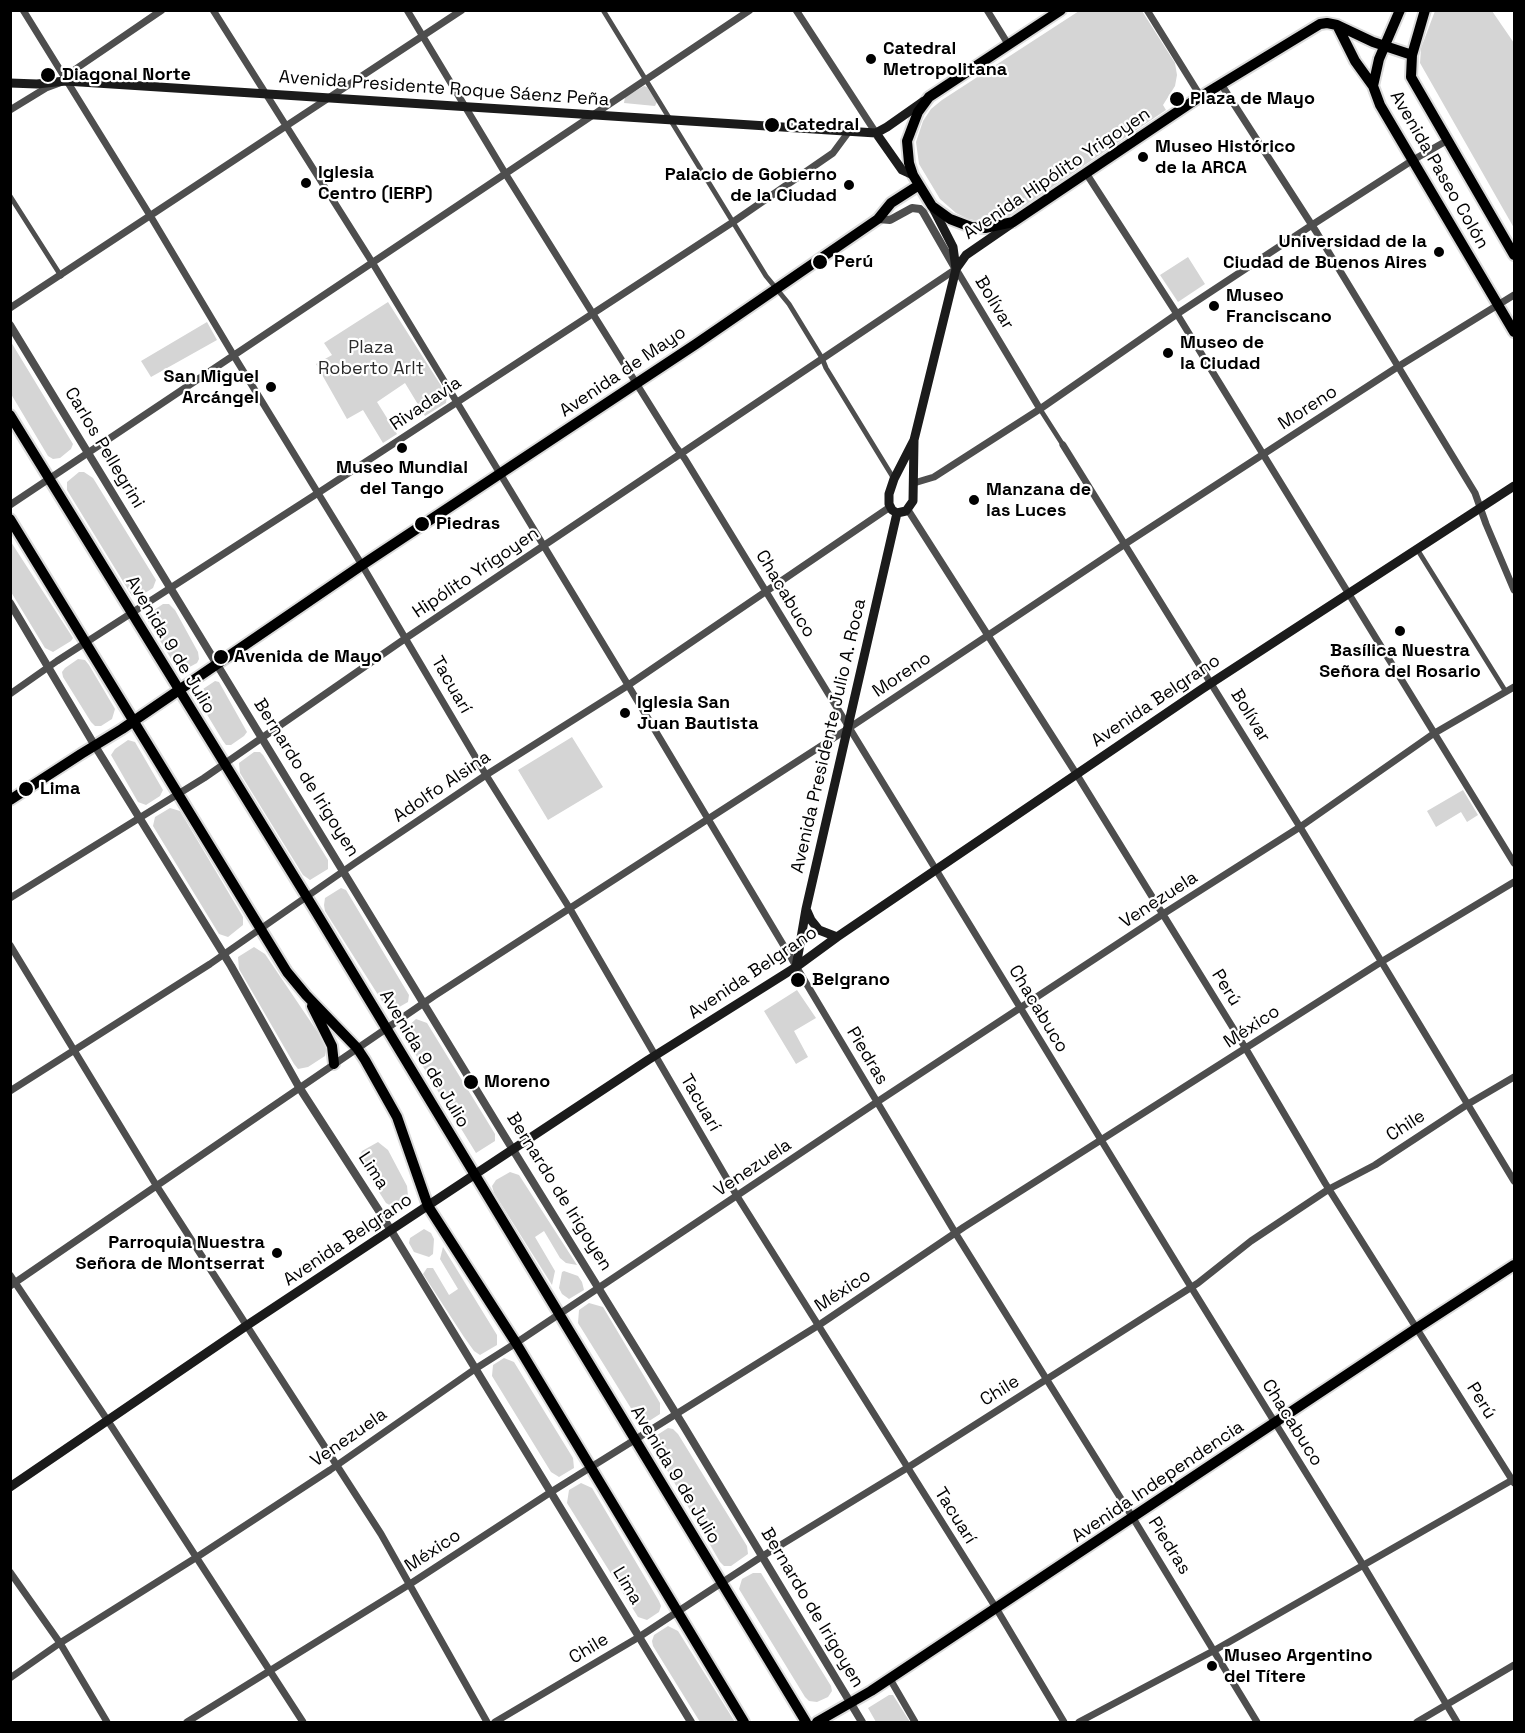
<!DOCTYPE html>
<meta charset="utf-8">
<style>
body{margin:0}
#map{position:relative;width:1525px;height:1733px;overflow:hidden;background:#fff;font-family:"Space Grotesk",sans-serif}
canvas{display:block}
.frame{position:absolute;inset:0;border:12px solid #000;pointer-events:none}
</style>
<div id="map">
<canvas width="1525" height="1733"></canvas>
<div class="frame"></div>
</div>
<script>
const g = document.querySelector('canvas').getContext('2d');
g.lineJoin = 'round';
function fillPath(path, color) { g.fillStyle = color; g.fill(path, 'evenodd'); }
const shape = rows => new Path2D(rows.map(r => 'M' + r).join(''));
function strokePath(path, color, width, dash) { g.strokeStyle = color; g.lineWidth = width; g.lineCap = dash ? 'butt' : 'round'; g.setLineDash(dash || []); g.stroke(path); }
function label(font, color, halo, rows, align = 'center') {
  g.font = font + ' "Space Grotesk",sans-serif'; g.lineWidth = 4.5; g.setLineDash([]); g.textBaseline = 'middle'; g.strokeStyle = halo; g.fillStyle = color; for (const [text, x, y, turn = 0] of rows) {
    g.save(); g.translate(x, y); g.rotate((+turn || 0) * Math.PI / 180); g.textAlign = isNaN(turn) ? turn : align; if (halo) g.strokeText(text, 0, 0); g.fillText(text, 0, 0); g.restore();
  }
}
const green = shape([
 [1079,11,1142,11,1175,63,1177,75,1175,86,1163,105,1166,110,1008,217,985,222,968,219,956,213,940,199,919,164,916,142,923,121,931,109,942,100],
 [1435,11,1492,11,1514,43,1514,228,1420,63,1421,48],
 [644,86,647,87,657,102,655,106,624,103,625,97],
 [1188,257,1205,284,1178,302,1160,275],
 [388,302,447,395,446,403,425,416,405,383,377,402,397,434,383,443,363,410,347,419,316,364,332,355,324,343],
 [207,322,217,340,151,377,141,361],
 [11,342,73,444,71,449,60,458,53,459,48,456,11,394],
 [79,472,84,472,93,478,156,580,153,588,140,596,132,596,67,490,67,482],
 [11,542,73,638,71,641,53,652,45,648,11,592],
 [163,604,169,604,175,610,198,652,199,659,197,663,184,670,180,670,175,665,148,621,148,616,151,612],
 [78,659,85,660,89,665,115,709,112,719,101,726,95,726,91,722,63,677,62,672,65,668],
 [215,681,219,682,247,732,244,736,231,745,226,745,223,741,197,698,200,691],
 [572,737,603,787,548,820,518,770],
 [128,740,135,742,163,790,160,796,146,805,138,802,111,755,115,749],
 [254,752,260,752,263,755,328,860,328,869,310,880,303,875,240,773,239,763],
 [1463,790,1478,815,1467,822,1461,812,1436,827,1427,811],
 [170,808,180,811,186,821,243,917,243,925,228,937,219,934,153,826,155,817],
 [341,888,346,890,409,995,408,1002,394,1010,387,1009,325,911,324,905,325,898],
 [254,947,265,954,327,1046,325,1056,308,1067,298,1069,294,1064,239,969,238,957],
 [797,990,816,1018,794,1031,808,1057,796,1064,764,1011],
 [416,1019,427,1023,495,1134,495,1141,476,1153,406,1039,404,1030],
 [378,1142,388,1150,407,1186,408,1196,393,1207,386,1203,358,1159,362,1151],
 [510,1172,519,1175,577,1265,566,1263,560,1258,544,1231,535,1237,555,1271,552,1285,494,1193,492,1186,496,1180],
 [424,1229,431,1233,434,1239,433,1254,429,1257,414,1252,409,1243,410,1238],
 [443,1247,497,1335,497,1345,480,1355,474,1351,464,1337,423,1274,427,1268,433,1268,449,1295,458,1289,440,1259],
 [564,1271,578,1276,582,1282,584,1290,569,1299,562,1294,559,1288,562,1272],
 [589,1303,603,1307,660,1403,660,1414,646,1423,637,1418,578,1323,579,1310],
 [504,1358,514,1362,573,1458,574,1468,559,1477,551,1472,492,1376,493,1365],
 [668,1428,673,1429,678,1434,747,1546,748,1554,731,1566,724,1566,720,1562,652,1444,654,1437],
 [581,1483,592,1488,659,1601,661,1606,659,1612,647,1620,638,1617,567,1503,569,1490],
 [753,1573,761,1573,831,1686,832,1691,828,1697,817,1702,809,1701,805,1697,739,1589,742,1579],
 [668,1626,678,1631,735,1722,700,1722,653,1646,652,1641,654,1635],
 [889,1695,893,1695,910,1722,876,1722,868,1708]
]);
const pedestrian = shape([
 [603,10,766,276,789,304,822,358,826,368,894,479],
 [10,196,61,276],
 [1040,409,1063,445],
 [1417,549,1506,692]
]);
const minor = shape([
 [23,10,151,217,234,356,362,565,486,775,570,909,737,1196,996,1608,1064,1722],
 [213,10,372,262,628,685,956,1234,1133,1518,1257,1722],
 [407,10,505,173,676,447,685,459,1183,1274,1363,1565,1457,1722],
 [796,10,876,133],
 [987,10,1008,44],
 [1147,10,1201,97],
 [1221,84,1317,233,1475,493,1486,524,1514,590],
 [10,110,46,88,65,81,70,73,80,66,162,10],
 [1086,173,1177,314,1514,863],
 [10,308,462,10],
 [1063,445,1300,827,1514,1181],
 [914,483,934,477,1040,409,1177,314,1312,225,1413,160,1448,140],
 [10,505,750,10],
 [908,510,1077,775,1246,1049,1325,1183,1514,1483],
 [10,694,57,661,318,493,733,222,833,153,850,130],
 [10,898,204,778,406,638,956,269,1040,409],
 [10,945,156,1185,381,1534,487,1722],
 [10,1091,210,964,355,863,486,775,624,688,890,507],
 [10,1275,108,1421,303,1722],
 [10,1286,434,996,849,728,1125,544,1399,366,1514,295],
 [10,1572,60,1643,107,1722],
 [10,1678,60,1643,197,1557,330,1470,475,1369,516,1343,877,1102,1163,914,1300,827,1433,734,1514,687],
 [890,1679,915,1722],
 [187,1722,410,1584,551,1492,819,1325,964,1227,1381,962,1514,882],
 [495,1722,639,1637,761,1557,907,1468,1198,1283,1251,1241,1329,1189,1375,1165,1468,1104,1514,1077],
 [1079,1722,1215,1650,1514,1479],
 [1417,1722,1514,1665]
]);
const tertiary = shape([
 [878,219,890,220,912,208,920,209,923,212,954,266],
 [10,325,502,1132,683,1425,862,1722],
 [10,603,95,746,231,966,299,1087,381,1214,691,1722]
]);
const secondary = shape([
 [10,83,37,84,65,81,876,133],
 [876,133,887,127,924,101],
 [876,133,902,170,913,175],
 [956,269,966,255,1011,224],
 [897,513,892,510,889,504,889,494,894,479,914,440,956,269,953,247,932,206],
 [897,513,906,511,913,501,914,441],
 [807,911,811,920,819,930,837,937],
 [796,967,806,909,897,513],
 [10,1487,246,1326,474,1175,648,1060,796,967,837,937,1202,689,1514,486]
]);
const primary = shape([
 [1061,10,929,97,918,112,907,141,909,163,913,175,932,206,950,219,971,227,985,228,1013,222,1195,100,1320,24,1327,23,1337,25,1373,42,1412,55],
 [1425,10,1412,55,1411,77,1514,255],
 [1337,25,1355,61,1373,86,1380,105,1514,332],
 [1373,86,1379,59,1400,10],
 [10,800,81,754,122,729,362,565,696,344,878,219,891,203,919,185],
 [817,1722,871,1691,1417,1328,1514,1265]
]);
const trunk = shape([
 [10,415,316,912,806,1722],
 [10,519,287,972,306,995,357,1048,365,1060,397,1117,428,1206,516,1343,744,1722],
 [312,1006,332,1046,334,1064]
]);
const markers = [
 [871,59,6,"#000"],
 [48,75,8,"#000"],
 [1177,99,8,"#000"],
 [772,125,8,"#000"],
 [1143,157,6,"#000"],
 [306,183,6,"#000"],
 [849,185,6,"#000"],
 [1439,252,6,"#000"],
 [820,262,8,"#000"],
 [1214,306,6,"#000"],
 [1168,353,6,"#000"],
 [271,387,6,"#000"],
 [402,448,6,"#000"],
 [974,500,6,"#000"],
 [422,524,8,"#000"],
 [1400,631,6,"#000"],
 [221,657,8,"#000"],
 [625,713,6,"#000"],
 [26,789,8,"#000"],
 [798,980,8,"#000"],
 [471,1082,8,"#000"],
 [277,1253,6,"#000"],
 [1212,1666,6,"#000"]
];
const poiNames = [
 ["Catedral",883,49],
 ["Metropolitana",883,70],
 ["Diagonal Norte",62,75],
 ["Plaza de Mayo",1190,99],
 ["Catedral",786,125],
 ["Museo Histórico",1155,147],
 ["de la ARCA",1155,168],
 ["Iglesia",318,173],
 ["Centro (IERP)",318,194],
 ["Palacio de Gobierno",837,175,"right"],
 ["de la Ciudad",837,196,"right"],
 ["Universidad de la",1427,242,"right"],
 ["Ciudad de Buenos Aires",1427,263,"right"],
 ["Perú",834,262],
 ["Museo",1226,296],
 ["Franciscano",1226,317],
 ["Museo de",1180,343],
 ["la Ciudad",1180,364],
 ["San Miguel",259,377,"right"],
 ["Arcángel",259,398,"right"],
 ["Museo Mundial",402,468,"center"],
 ["del Tango",402,489,"center"],
 ["Manzana de",986,490],
 ["las Luces",986,511],
 ["Piedras",436,524],
 ["Basílica Nuestra",1400,651,"center"],
 ["Señora del Rosario",1400,672,"center"],
 ["Avenida de Mayo",234,657],
 ["Iglesia San",637,703],
 ["Juan Bautista",637,724],
 ["Lima",40,789],
 ["Belgrano",812,980],
 ["Moreno",484,1082],
 ["Parroquia Nuestra",265,1243,"right"],
 ["Señora de Montserrat",265,1264,"right"],
 ["Museo Argentino",1224,1656],
 ["del Títere",1224,1677]
];
const streetNames = [
 ["Avenida Presidente Roque Sáenz Peña",444,89,4],
 ["Avenida Paseo Colón",1439,170,60],
 ["Avenida Hipólito Yrigoyen",1057,174,-34],
 ["Bolívar",994,303,59],
 ["Avenida de Mayo",623,372,-34],
 ["Rivadavia",426,404,-34],
 ["Moreno",1308,408,-33],
 ["Carlos Pellegrini",104,448,59],
 ["Hipólito Yrigoyen",476,573,-34],
 ["Chacabuco",785,594,59],
 ["Avenida 9 de Julio",170,645,59],
 ["Moreno",902,675,-34],
 ["Tacuarí",451,685,60],
 ["Avenida Belgrano",1156,701,-34],
 ["Bolívar",1250,716,58],
 ["Avenida Presidente Julio A. Roca",829,736,-77],
 ["Bernardo de Irigoyen",306,778,58],
 ["Adolfo Alsina",442,787,-34],
 ["Venezuela",1159,900,-33],
 ["Avenida Belgrano",753,973,-34],
 ["Perú",1226,988,58],
 ["Chacabuco",1038,1009,59],
 ["México",1252,1027,-33],
 ["Piedras",867,1056,59],
 ["Avenida 9 de Julio",424,1059,59],
 ["Tacuarí",700,1103,60],
 ["Chile",1406,1126,-33],
 ["Venezuela",753,1168,-34],
 ["Lima",373,1171,57],
 ["Bernardo de Irigoyen",559,1192,58],
 ["Avenida Belgrano",348,1240,-34],
 ["México",843,1291,-33],
 ["Chile",1000,1391,-32],
 ["Perú",1481,1401,58],
 ["Chacabuco",1292,1423,58],
 ["Venezuela",349,1438,-35],
 ["Avenida 9 de Julio",675,1475,59],
 ["Avenida Independencia",1158,1482,-34],
 ["Tacuarí",955,1516,58],
 ["Piedras",1169,1546,58],
 ["México",433,1551,-33],
 ["Lima",627,1586,59],
 ["Bernardo de Irigoyen",812,1608,59],
 ["Chile",589,1649,-31]
];
const parkNames = [
 ["Plaza",371,348],
 ["Roberto Arlt",371,369]
];
fillPath(green, '#d5d5d5');
strokePath(primary, '#dbdbdb', 14);
strokePath(trunk, '#dbdbdb', 14);
strokePath(pedestrian, '#4e4e4e', 5);
strokePath(minor, '#4e4e4e', 7);
strokePath(tertiary, '#4e4e4e', 8);
strokePath(secondary, '#1b1b1b', 9);
strokePath(primary, '#000', 10);
strokePath(trunk, '#000', 10);
for (const [x, y, r, color] of markers) { const dot = new Path2D(); dot.arc(x, y, r, 0, 2 * Math.PI); g.fillStyle = color; g.fill(dot); strokePath(dot, '#fff', 2); }
label('bold 18px', '#000', '#fff', poiNames, 'left');
label('18px', '#000', '#fff', streetNames);
label('18px', '#2c2c2c', '#fff', parkNames);
</script>
